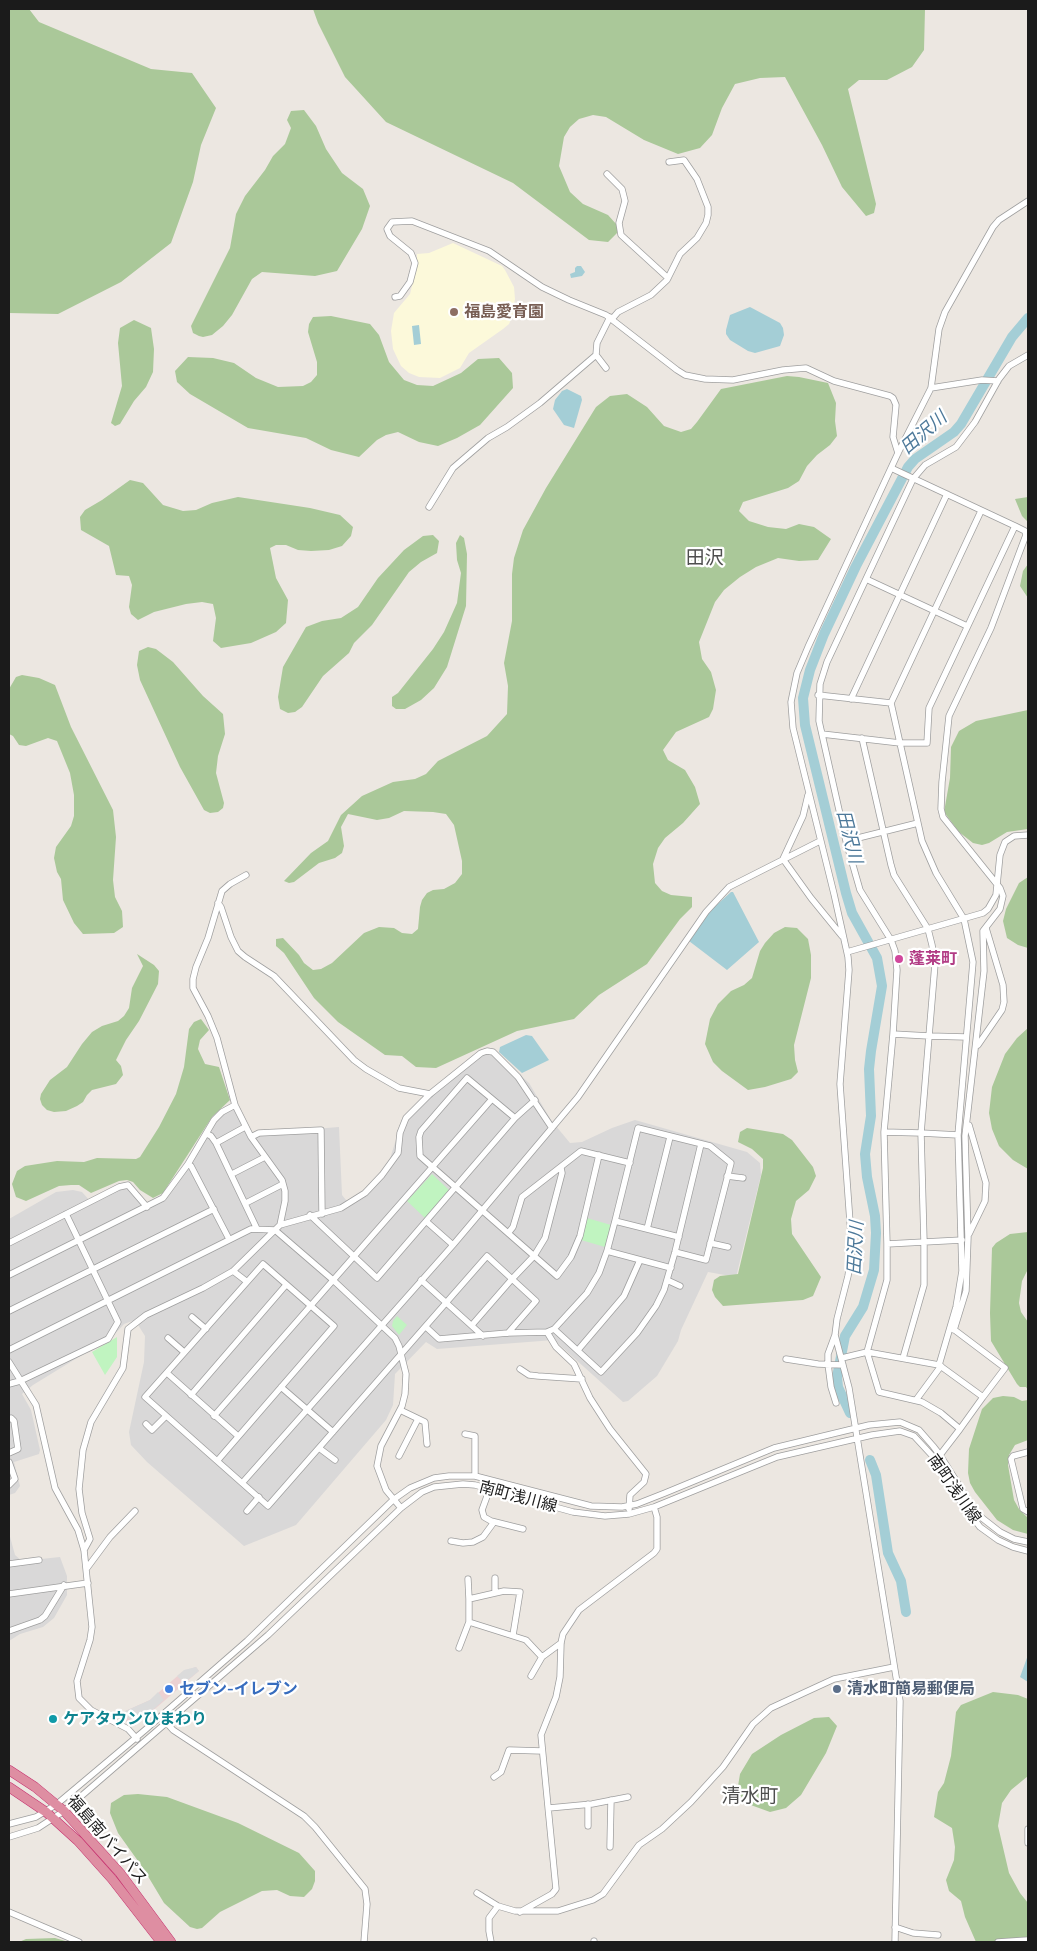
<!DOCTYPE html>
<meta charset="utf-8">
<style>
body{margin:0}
#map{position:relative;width:1037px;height:1951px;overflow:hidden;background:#ece7e1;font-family:Cabin,sans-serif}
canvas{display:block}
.frame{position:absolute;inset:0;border:10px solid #1b1b1b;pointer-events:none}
</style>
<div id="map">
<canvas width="1037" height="1951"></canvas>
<div class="frame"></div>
</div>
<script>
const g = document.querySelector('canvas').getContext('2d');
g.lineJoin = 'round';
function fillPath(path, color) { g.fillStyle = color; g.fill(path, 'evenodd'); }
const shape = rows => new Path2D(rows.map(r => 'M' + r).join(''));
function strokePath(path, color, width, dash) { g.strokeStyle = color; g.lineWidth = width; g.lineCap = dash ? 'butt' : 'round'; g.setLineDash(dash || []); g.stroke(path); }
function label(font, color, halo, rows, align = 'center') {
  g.font = font + ' Cabin,"Noto Sans JP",sans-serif'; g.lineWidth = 4.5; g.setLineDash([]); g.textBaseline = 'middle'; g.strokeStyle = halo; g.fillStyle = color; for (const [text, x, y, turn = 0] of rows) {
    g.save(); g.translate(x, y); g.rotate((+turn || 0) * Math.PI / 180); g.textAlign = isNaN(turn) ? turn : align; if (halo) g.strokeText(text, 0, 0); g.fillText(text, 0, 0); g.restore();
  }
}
const residential = shape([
 [493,1050,529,1083,551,1120,570,1143,582,1142,612,1128,635,1120,747,1152,760,1163,761,1175,736,1277,708,1272,681,1330,678,1341,657,1376,628,1401,623,1402,554,1340,437,1349,426,1342,395,1374,393,1405,386,1420,296,1525,244,1546,147,1462,131,1445,129,1432,144,1362,145,1336,135,1320,124,1324,113,1336,33,1385,22,1394,31,1410,40,1450,39,1454,14,1462,20,1486,15,1493,9,1495,9,1219,56,1192,73,1190,82,1192,90,1201,121,1187,130,1186,147,1205,164,1197,209,1129,223,1113,239,1107,252,1134,339,1127,342,1195,346,1200,354,1200,364,1193,388,1165,401,1124,477,1054],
 [9,1533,15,1555,22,1561,60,1557,67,1576,67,1595,54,1618,43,1627,20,1634,9,1641]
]);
const commercial = shape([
 [196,1667,199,1671,135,1726,116,1717,123,1712,150,1700,182,1672]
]);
const education = shape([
 [453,243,502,266,505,270,514,287,515,299,512,317,509,324,503,329,469,353,460,368,440,378,419,377,409,373,401,366,393,349,391,331,394,313,410,294,417,266,417,254,429,253]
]);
const forest = shape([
 [9,9,29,9,39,22,151,69,192,73,216,108,201,145,193,182,171,243,121,282,58,314,9,313],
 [313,9,925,9,924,50,912,67,887,80,859,80,848,89,876,204,874,213,866,216,842,187,822,145,785,77,760,78,735,84,722,108,712,135,700,148,678,154,644,140,606,117,593,115,579,119,570,127,564,137,559,166,570,192,583,204,608,215,617,225,617,233,608,242,589,240,513,183,386,122,345,77,318,23],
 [304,110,316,126,326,149,342,173,363,189,370,206,362,229,337,271,315,276,262,272,252,279,232,315,223,326,212,335,203,337,199,336,193,333,191,326,230,248,236,214,245,196,265,170,273,156,285,144,291,128,287,120,291,111],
 [331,316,370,324,379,335,389,362,404,380,417,385,433,386,461,373,478,359,499,358,512,373,513,388,480,425,457,438,438,446,419,442,398,432,386,435,377,440,359,457,331,450,306,438,248,428,190,394,177,382,175,371,188,357,213,358,234,363,256,378,278,387,303,386,311,382,317,375,317,362,308,332,309,324,313,317],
 [134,320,151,328,154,349,153,372,146,387,134,401,120,424,115,426,111,423,122,386,118,343,120,328],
 [787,376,799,377,828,383,836,403,835,421,837,436,830,445,817,455,807,466,799,481,788,488,743,502,739,511,749,521,768,527,786,529,799,524,814,527,831,539,818,560,799,561,778,558,756,567,740,577,724,590,715,602,699,642,702,659,711,672,716,690,713,709,709,717,676,732,663,750,668,760,685,770,695,787,700,804,683,823,665,838,658,848,653,864,655,883,662,891,671,895,692,897,692,907,680,919,647,964,599,995,574,1019,517,1031,436,1068,416,1067,402,1056,385,1055,338,1022,314,998,284,953,276,946,276,939,283,938,299,955,304,963,313,970,321,969,332,963,364,933,379,927,394,928,402,933,412,934,418,929,420,907,422,900,427,893,433,890,444,889,455,883,462,874,462,861,454,825,446,814,433,812,404,811,389,818,377,820,348,814,341,827,344,846,342,853,335,858,319,863,294,882,289,883,284,881,311,853,328,841,341,815,362,796,393,782,415,779,426,774,438,761,487,736,507,714,508,686,504,663,512,621,512,574,514,558,523,530,546,488,596,407,610,396,627,394,647,407,664,426,681,432,691,429,697,422,721,389],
 [130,480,143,483,163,505,183,511,196,510,212,503,238,497,310,508,340,515,353,527,351,536,342,546,329,550,311,551,298,550,286,545,276,545,270,548,276,578,288,600,286,623,276,632,251,643,221,648,213,641,216,618,213,604,202,602,186,604,154,612,138,620,131,614,129,607,132,585,129,576,116,575,109,546,81,530,80,517,85,510,102,500],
 [1028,497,1028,522,1022,516,1015,499],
 [433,535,439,541,437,553,421,562,409,572,372,625,354,643,349,653,323,676,302,707,295,712,288,713,280,709,278,697,283,667,306,627,322,621,341,618,358,607,378,578,404,550,423,536],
 [460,535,464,538,467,554,466,606,447,667,434,688,421,700,405,709,396,709,392,706,392,697,398,693,433,649,444,632,457,603,461,573,457,560,456,543],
 [1028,564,1028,598,1020,586,1023,571],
 [148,647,156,649,173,662,203,696,223,714,225,734,218,756,216,773,224,803,223,808,218,812,210,813,204,810,180,767,140,680,137,665,139,651],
 [22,675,39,678,55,685,71,727,113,810,116,837,113,880,115,897,122,911,123,927,114,933,83,934,74,923,63,900,61,879,57,872,54,858,56,847,71,826,74,816,74,795,70,773,57,741,48,738,26,746,19,745,13,736,9,734,9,689,16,677],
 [1028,710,1028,829,1007,832,989,843,982,845,973,843,959,832,944,812,950,778,951,747,959,731,976,721],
 [1028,877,1028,948,1018,945,1007,938,1003,921,1006,909,1019,883],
 [785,927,797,928,808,939,811,955,811,978,794,1045,795,1060,798,1072,791,1079,765,1087,748,1090,722,1071,713,1062,705,1044,710,1019,718,1004,731,991,744,985,752,978,760,951,765,943,774,933],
 [137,954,154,965,159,971,158,984,139,1021,126,1040,116,1060,121,1066,123,1075,116,1084,92,1090,87,1095,83,1102,77,1106,66,1111,54,1112,47,1110,42,1105,40,1099,41,1094,50,1080,67,1067,82,1044,92,1032,102,1026,118,1021,124,1016,129,1008,132,988,143,966],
 [201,1019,209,1030,200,1040,198,1049,205,1064,219,1067,230,1100,212,1117,163,1193,153,1198,140,1190,133,1182,127,1180,119,1181,91,1193,79,1185,71,1185,59,1186,26,1201,16,1197,12,1184,17,1171,25,1166,57,1161,84,1162,97,1158,136,1159,140,1157,159,1127,176,1094,184,1067,189,1029,194,1022],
 [1028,1028,1028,1169,1013,1160,999,1146,992,1129,989,1113,992,1087,1005,1054,1017,1038],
 [747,1128,783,1134,792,1140,813,1167,816,1176,809,1190,796,1201,791,1219,792,1234,821,1277,813,1296,803,1300,723,1306,715,1297,712,1290,714,1280,720,1276,738,1274,763,1168,763,1159,752,1149,738,1142,740,1132],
 [1028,1232,1028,1269,1022,1281,1019,1303,1021,1312,1028,1322,1028,1390,1026,1387,1020,1387,1017,1384,991,1341,990,1313,992,1248,996,1243,1010,1234],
 [1003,1396,1014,1397,1022,1401,1028,1400,1028,1440,1015,1445,1009,1455,1008,1465,1014,1500,1019,1509,1028,1518,1028,1534,1013,1530,997,1520,975,1492,970,1483,968,1473,969,1449,982,1409,993,1398],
 [993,1692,1018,1695,1028,1699,1028,1776,1011,1790,1002,1803,998,1826,1009,1873,1020,1893,1028,1903,1028,1942,976,1942,965,1917,961,1901,949,1891,946,1880,954,1860,955,1847,952,1828,934,1817,938,1792,944,1783,951,1756,956,1712,961,1705],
 [829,1717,837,1726,826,1753,801,1795,786,1808,770,1812,748,1804,737,1792,740,1774,752,1754,781,1735,814,1718],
 [138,1794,167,1797,238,1823,299,1853,315,1871,315,1881,312,1889,304,1897,290,1896,277,1890,262,1891,220,1912,202,1928,197,1929,190,1927,164,1903,143,1868,118,1833,110,1813,111,1803,124,1795],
 [55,1938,69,1942,19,1942,26,1939]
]);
const park = shape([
 [432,1174,449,1190,425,1218,407,1201],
 [587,1218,611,1225,605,1247,581,1240],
 [397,1316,407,1325,399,1335,392,1326,393,1321],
 [117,1337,117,1357,105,1375,92,1352]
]);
const parking = shape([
 [196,1667,199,1671,184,1683,177,1676,184,1670],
 [158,1692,164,1700,135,1726,123,1712,150,1700]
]);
const water = shape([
 [577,266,581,266,585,272,582,276,571,278,570,274,575,272,575,268],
 [750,307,780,323,783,328,784,335,780,346,755,353,748,351,730,340,726,334,726,330,730,315],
 [419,325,421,344,414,345,412,326],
 [567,389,581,396,582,400,574,428,564,425,553,409,555,400,562,391],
 [731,892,733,892,759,942,727,970,689,941,711,910],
 [526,1035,532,1036,549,1060,522,1073,499,1052,500,1047],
 [1028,1655,1028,1682,1020,1677]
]);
const river = shape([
 [850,1413,838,1387,837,1377,845,1336,863,1307,874,1270,876,1233,875,1216,867,1177,865,1154,871,1116,869,1069,871,1051,882,986,877,958,852,913,846,893,805,725,803,698,810,670,824,634,856,566,908,467,915,459,954,432,961,424,1012,337,1028,318],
 [870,1460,876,1475,888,1553,901,1581,906,1612]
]);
const minor = shape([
 [607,174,622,189,625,201,619,223,621,235,668,278],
 [395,297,400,296,410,282,415,263,411,253,390,236,387,229,392,222,412,221,489,251,542,287,569,300,606,315,677,370,685,375,705,379,733,380,783,370,806,368,834,381,890,396,893,398,896,405,893,437,898,453],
 [612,319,618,312,651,295,667,280,680,254,697,238,706,223,708,215,708,207,697,179,684,160,669,162],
 [606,368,596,355,597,343,610,317],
 [931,388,982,380,998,381],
 [891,468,1015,526,1025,531,1026,535,991,628,949,716,942,782,941,809,943,817,1000,888,1003,896,1000,909,983,931,984,971,965,1136,968,1237,966,1291,954,1330],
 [429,507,453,468,488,438,507,427,540,403,596,355],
 [866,579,967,626],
 [818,695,891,703],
 [851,699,947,494],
 [822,734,900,743,927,743,929,708,1015,526],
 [862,738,891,865,894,875,928,929,932,945,935,964,929,1036,966,1037],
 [808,795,803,816,783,859,811,898,842,936],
 [846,841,918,823],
 [246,875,230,884,222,891,208,938,196,967,193,979,193,988,208,1016,217,1038,235,1105,251,1137,282,1180,285,1191,285,1201,280,1225],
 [218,903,221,907,231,937,238,951,245,957,274,976,354,1060,366,1069,399,1088,430,1094],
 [847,952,983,913,988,909,996,895,1000,855,1005,842,1014,836,1028,835],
 [893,1034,897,970,895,951,891,940,860,890,846,841,819,721,820,684,827,662,913,479,925,465,956,447,975,422,999,379,1009,366,1028,355],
 [978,1045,1002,1010,1004,1002,1003,985,986,928],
 [515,1118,467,1078,421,1131,419,1137,420,1156,557,1276,571,1257,580,1236,599,1155],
 [969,1125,986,1183,985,1201,969,1234],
 [884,1132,893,1034,929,1036,921,1133,958,1135],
 [207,1134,211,1136,216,1143,257,1229],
 [251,1137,259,1133,321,1130,322,1214],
 [216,1143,245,1127],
 [188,1164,191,1166,229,1239],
 [232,1174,265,1157],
 [727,1176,743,1178],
 [246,1203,283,1184],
 [310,1215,377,1278,515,1118,535,1100],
 [427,1222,453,1245],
 [647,1229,670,1137],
 [509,1232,513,1227,522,1197,581,1151,630,1163],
 [9,1243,119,1187,128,1185,147,1207],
 [710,1243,728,1247],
 [887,1244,884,1132,921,1133,924,1242,962,1240],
 [607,1251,615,1221],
 [675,1252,706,1260,731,1163,710,1146,638,1128,615,1221,679,1237],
 [9,1275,163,1198,188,1164,214,1120,222,1112,235,1105],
 [421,1280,483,1336],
 [667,1280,680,1286],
 [246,1281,233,1271,280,1225,341,1208,365,1193,382,1175,398,1153,400,1133,406,1118,430,1094,481,1053,487,1051,493,1052,518,1077,552,1128],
 [9,1311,214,1209],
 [192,1317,206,1329],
 [472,1325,512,1279,534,1256,545,1238,562,1173,561,1168],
 [426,1327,439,1339,508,1333,547,1332,554,1329,601,1372,637,1333,656,1306,664,1290,675,1252,701,1144],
 [952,1328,1005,1368,983,1397],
 [554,1329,587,1293,599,1273,607,1251,671,1268],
 [547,1332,556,1347,574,1364,590,1398,610,1429,646,1474,644,1482,630,1495,629,1509],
 [835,1335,828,1354,828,1364,831,1387,836,1403],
 [168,1338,184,1352],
 [9,1350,251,1229,275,1230,333,1280,395,1338,399,1346,406,1374,405,1394,402,1406,381,1446,377,1466,386,1490,401,1508],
 [578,1350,624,1296,640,1260],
 [842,1358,867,1352,939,1365,983,1397,960,1429,941,1413,922,1402,879,1392,867,1352,887,1280,887,1244,924,1242,924,1285,903,1358],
 [786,1359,818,1364,843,1365],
 [9,1362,36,1405,55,1488,78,1530,84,1550,92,1627,90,1640,77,1681,79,1698,91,1710,128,1729,137,1739],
 [939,1365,956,1307,962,1271,958,1135,973,962,964,919,936,873,922,841,891,703,981,511],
 [520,1369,529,1375,538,1376,582,1379],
 [167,1373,238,1436],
 [9,1384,20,1381,108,1339,118,1322,66,1214],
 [281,1387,333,1432],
 [191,1395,286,1285],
 [916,1400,941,1366],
 [400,1410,425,1422,427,1444],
 [214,1416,492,1099],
 [9,1419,11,1418,14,1421,18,1449,9,1453],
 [146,1424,152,1430,166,1416],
 [465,1434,475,1436,475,1476],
 [319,1448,335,1460],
 [1028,1452,1013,1456,1011,1459,1023,1509,1028,1512],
 [940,1455,960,1429],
 [399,1456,418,1419],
 [218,1460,334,1326,263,1264,145,1397,268,1506,487,1256,536,1301,508,1333],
 [9,1462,15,1479,9,1485],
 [243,1482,453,1245,578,1097,706,912,729,887,820,841],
 [490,1488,482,1510,484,1517,491,1521,523,1529],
 [247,1511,259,1497],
 [451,1541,463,1543,473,1542,483,1537,494,1522],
 [84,1550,90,1539,82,1513,79,1489,83,1450,91,1422,123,1368,128,1329,146,1315,203,1288,233,1271],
 [9,1564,39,1560],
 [87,1568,110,1537,135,1511],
 [468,1579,469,1599],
 [495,1593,495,1578],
 [9,1594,88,1583],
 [9,1631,40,1620,45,1616,64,1585],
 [513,1635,520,1592,504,1591,469,1599,469,1622,526,1640,542,1657,561,1643],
 [459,1648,469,1622],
 [531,1676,542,1657],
 [166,1722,173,1730,304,1816,315,1827,365,1889,367,1904,364,1942],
 [494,1777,501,1772,509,1750,542,1751],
 [588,1804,588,1826],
 [549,1808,592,1804,628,1797],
 [9,1824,36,1817,57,1804,145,1730,247,1641,393,1500,410,1488,434,1478,449,1476,475,1476,591,1506,622,1507,637,1504,665,1493,774,1448,869,1425,900,1422,919,1430,933,1446,940,1455,977,1514,1000,1532,1014,1539,1028,1542],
 [1028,1829,1028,1843],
 [9,1837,38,1828,64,1811,268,1635,401,1508,422,1492,434,1487,463,1484,475,1485,573,1512,605,1516,629,1514,654,1507,777,1457,872,1435,900,1431,914,1436,938,1462,960,1501,980,1527,998,1540,1013,1547,1028,1551],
 [610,1847,611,1800],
 [477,1893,498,1906],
 [9,1912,79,1942],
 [520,1912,552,1894,556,1889,541,1735,556,1697,560,1677,561,1643,563,1634,579,1610,654,1553,657,1549,657,1517,654,1507],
 [895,1927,913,1933,938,1935],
 [594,1941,594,1942],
 [491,1942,489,1931,489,1918,498,1906,515,1911,558,1911,593,1900,603,1894,639,1845,662,1829,691,1802,723,1767,753,1724,771,1708,834,1679,894,1667],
 [895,1942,900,1701,849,1388,835,1335,837,1319,848,1276,852,1250,840,1084,849,970,848,957,834,894,793,728,791,702,797,673,808,647,898,453,931,388,939,329,945,312,993,227,999,220,1028,201],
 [998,1942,1028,1940]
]);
const highway = shape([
 [9,1770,35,1787,64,1811,120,1873,171,1942],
 [9,1787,46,1812,78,1841,112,1879,161,1942]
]);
const markers = [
 [454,312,5,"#8d6e63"],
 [899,959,5,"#d1479c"],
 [169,1689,5,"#3f7fe0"],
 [837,1689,5,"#5c6f8a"],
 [53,1719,5,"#0f9aa8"]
];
const educationNames = [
 ["福島愛育園",464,312]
];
const hotelNames = [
 ["蓬莱町",909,959]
];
const streetNames = [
 ["南町浅川線",954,1489,55],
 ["南町浅川線",518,1497,15],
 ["福島南バイパス",107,1840,49]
];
const shopNames = [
 ["セブン-イレブン",179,1689]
];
const serviceNames = [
 ["清水町簡易郵便局",847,1689]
];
const cultureNames = [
 ["ケアタウンひまわり",63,1719]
];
const waterNames = [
 ["田沢川",924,433,-41],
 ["田沢川",849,837,76],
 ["田沢川",856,1248,-87]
];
const quarterNames = [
 ["田沢",705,558],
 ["清水町",750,1796]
];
fillPath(residential, '#d9d8d8');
fillPath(commercial, '#ecd1d2');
fillPath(education, '#fcf9da');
fillPath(forest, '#aac899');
fillPath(park, '#c0f4c0');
fillPath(parking, '#dbdbdb');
fillPath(water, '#a4ced6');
strokePath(river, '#a4ced6', 10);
strokePath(minor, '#9f9f9f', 7);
strokePath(highway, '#c6326f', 10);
strokePath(minor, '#fff', 5.5);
strokePath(highway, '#de8ea2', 9);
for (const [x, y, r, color] of markers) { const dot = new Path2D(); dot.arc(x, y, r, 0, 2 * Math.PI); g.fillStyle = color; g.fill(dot); strokePath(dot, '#fff', 2); }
label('bold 16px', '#785e54', '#fff', educationNames, 'left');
label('bold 16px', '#b23c85', '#fff', hotelNames, 'left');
label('16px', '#1b1b1b', '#fff', streetNames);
label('bold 16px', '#366cbe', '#fff', shopNames, 'left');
label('bold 16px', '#4e5e75', '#fff', serviceNames, 'left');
label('bold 16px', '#0d838f', '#fff', cultureNames, 'left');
label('italic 18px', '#4d799a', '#fff', waterNames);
label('19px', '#4e4e4e', '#fff', quarterNames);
</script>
